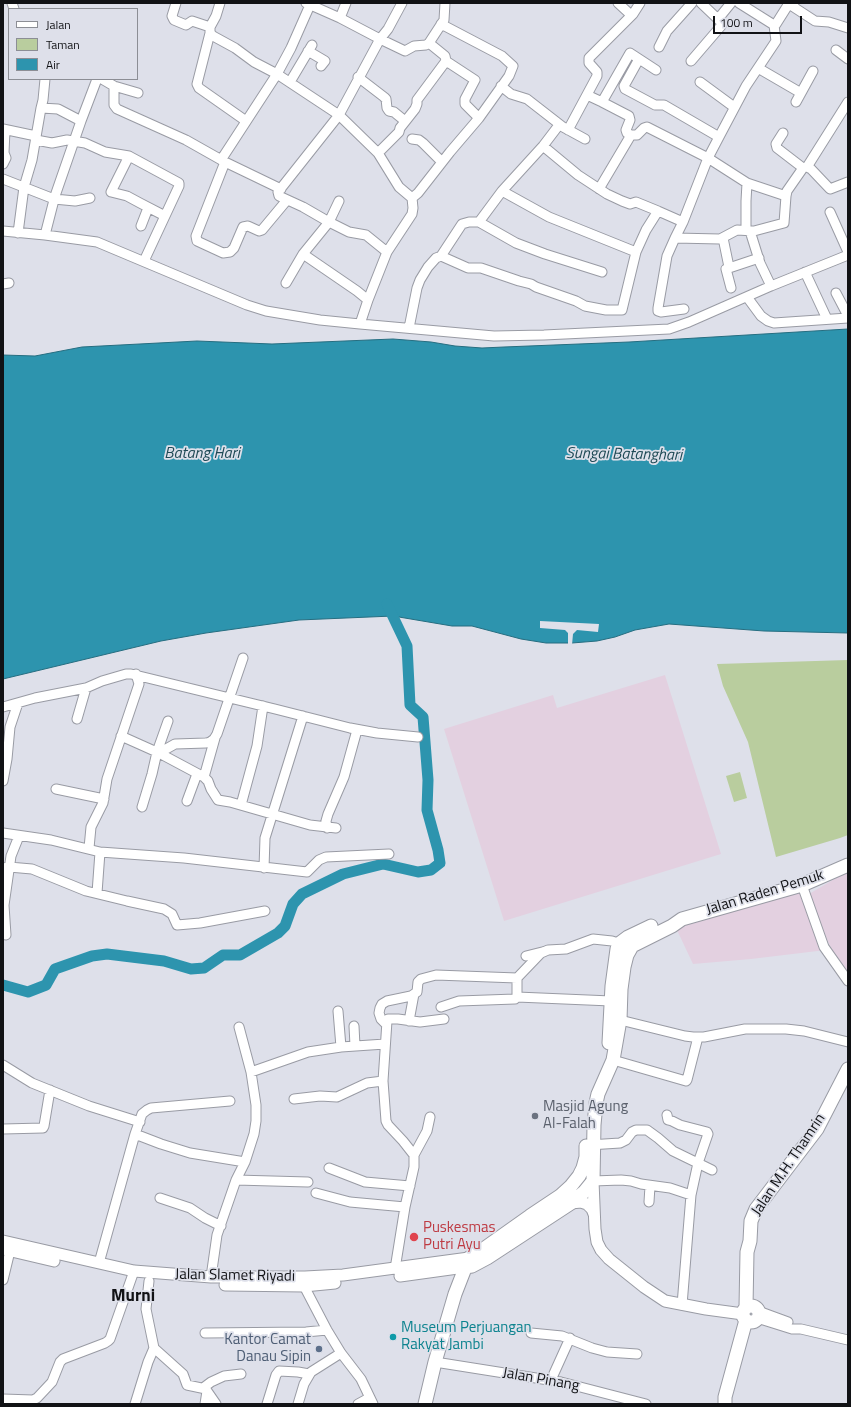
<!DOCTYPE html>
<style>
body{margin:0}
#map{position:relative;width:851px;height:1407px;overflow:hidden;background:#dee0ea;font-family:"Titillium Web",sans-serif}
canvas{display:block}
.frame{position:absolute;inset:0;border:4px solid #111215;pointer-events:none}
.legend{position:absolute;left:8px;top:8px;width:130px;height:72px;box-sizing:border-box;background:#dee0ea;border:1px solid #8c8e95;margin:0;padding:5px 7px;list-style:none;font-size:12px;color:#111215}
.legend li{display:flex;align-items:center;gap:8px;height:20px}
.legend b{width:20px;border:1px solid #8c8e95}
.scale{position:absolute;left:713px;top:16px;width:89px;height:18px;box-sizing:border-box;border:2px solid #111215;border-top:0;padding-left:5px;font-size:12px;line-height:14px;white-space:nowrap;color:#111215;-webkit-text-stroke:3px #dee0ea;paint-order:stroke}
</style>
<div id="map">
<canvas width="851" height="1407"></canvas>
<div class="frame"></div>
<ul class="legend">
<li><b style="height:5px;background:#fff"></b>Jalan</li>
<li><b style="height:11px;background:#b9cd9e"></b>Taman</li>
<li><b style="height:11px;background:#2d94ae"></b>Air</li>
</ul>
<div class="scale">100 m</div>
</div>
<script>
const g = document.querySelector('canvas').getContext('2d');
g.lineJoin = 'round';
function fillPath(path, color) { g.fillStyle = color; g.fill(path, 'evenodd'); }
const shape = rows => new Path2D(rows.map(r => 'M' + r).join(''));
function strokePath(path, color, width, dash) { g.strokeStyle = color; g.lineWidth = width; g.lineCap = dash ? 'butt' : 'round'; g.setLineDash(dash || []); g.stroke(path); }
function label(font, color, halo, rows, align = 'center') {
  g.font = font + ' "Titillium Web",sans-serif'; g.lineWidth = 3.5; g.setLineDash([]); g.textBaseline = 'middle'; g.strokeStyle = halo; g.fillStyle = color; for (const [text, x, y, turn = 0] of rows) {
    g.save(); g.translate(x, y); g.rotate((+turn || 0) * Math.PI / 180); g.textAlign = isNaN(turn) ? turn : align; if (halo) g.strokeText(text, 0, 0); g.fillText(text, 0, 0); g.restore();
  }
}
const commercial = shape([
 [665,675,721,854,504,921,444,729,553,695,557,708],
 [848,871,848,976,837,959,828,942,809,894],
 [803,888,826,950,751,959,693,964,676,928,685,922]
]);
const green = shape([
 [848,660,848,835,840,838,776,857,748,742,723,686,717,664],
 [740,772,747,798,734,802,726,776]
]);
const water = shape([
 [848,329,848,633,764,631,669,624,635,630,615,637,597,641,572,643,546,643,521,639,472,626,452,626,393,616,299,620,206,633,161,641,3,679,3,355,35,356,82,347,197,341,272,344,393,339,431,342,455,346,482,348,504,347,629,342,848,329]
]);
const pier = shape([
 [540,621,599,624,598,632,577,630,573,634,572,645,568,645,568,633,565,630,540,628]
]);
const river = shape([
 [3,985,28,992,46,985,55,969,92,956,107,954,164,961,191,969,204,968,223,955,240,955,278,933,285,926,293,904,302,894,343,874,383,864,418,872,431,870,440,863,438,850,427,810,428,780,423,717,410,705,407,646,387,604]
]);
const minor = shape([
 [12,3,14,9],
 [176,3,172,16,174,20,186,25,192,21,210,27],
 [220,3,216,16,210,27,210,33,213,36,235,48,254,62,277,74,339,115,378,153,399,187,412,198,413,208,412,214,387,252,368,300,360,324],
 [306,3,340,18,380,39,388,29,402,3],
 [618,3,631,15],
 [739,3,774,25,776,24,788,5,792,6,794,3],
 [792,6,815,21,829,22,848,28],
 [340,18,346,3],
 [718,19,731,3],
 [210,33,197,84,199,88,246,121],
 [659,47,667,31,692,3],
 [836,50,848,59],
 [308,51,325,61,321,66],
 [639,59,624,86,625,89,655,105,664,105,719,137],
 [446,61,475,80,465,99,465,104,479,118],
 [691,61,721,26,722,23,701,3],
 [758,68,801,93],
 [358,77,384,97,386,99,387,108,389,111,394,112,405,121],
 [102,79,114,86,138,93],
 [290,82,312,45],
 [700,82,734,107],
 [114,86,114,105,117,109,186,140,225,162,281,189],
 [501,86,511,94,527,99,563,127,585,139],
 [587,95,602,102,630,53,656,70],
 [602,102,629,116,630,120,626,130,627,133,631,135,637,135,644,128,647,127,708,158,747,183,786,196,784,223,754,231,737,230,720,239,675,238,683,222,658,211],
 [796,102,813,71],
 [41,108,58,109,81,121],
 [3,129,36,136],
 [568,130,597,76,597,72,589,63,589,58,633,14,640,3],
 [783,133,776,144,777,148,803,168],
 [412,139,419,140,423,143,442,162],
 [36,140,52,143,67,140,85,143,105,152,129,156,179,183,179,186,144,261],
 [543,146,578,175,607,194,622,201,630,204,636,202,658,211,646,230,636,252],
 [378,153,399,132,400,128,415,109,417,104,417,100,446,61,445,56,429,43],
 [129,156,111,192,127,196,140,203,165,216],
 [221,160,277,74,291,48,310,5],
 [225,162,196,236,197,241,223,253,230,252,234,248,243,227,248,226,259,231,262,230,287,200],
 [3,164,6,158,4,153,5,130],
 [807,167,848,102],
 [3,179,54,199,75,201,90,198],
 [599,189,631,135],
 [786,196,787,191,803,168,807,167,811,169,830,189,848,182],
 [412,198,418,193,450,152,479,118,509,76,513,66,502,56,441,24],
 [339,201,329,222,349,232,366,235,387,252],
 [830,212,848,252],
 [479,222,516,243,545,254,602,272],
 [683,222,708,158,719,137,746,86,776,41,774,25],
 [141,226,148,208],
 [746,230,746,201,747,183],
 [3,231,45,235,97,242,247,305,266,311,320,320,360,324,494,336,544,335,669,329,689,322,771,286,848,255],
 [750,231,760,263,771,286],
 [18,233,24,187,32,160,41,108,43,100,45,79],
 [45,235,55,196,81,121,97,79],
 [675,238,667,256,658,308,658,311,661,312,684,309],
 [723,238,729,267],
 [303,254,357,291,368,300],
 [441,256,468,268,481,268,519,281,531,284,536,287,576,301,585,306,606,310,622,310,636,252,549,217,502,191],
 [805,272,827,319],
 [286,283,303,254,329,222,303,207,279,196,278,192,339,115,380,39,405,51,414,46,426,45,429,43,444,20,445,3],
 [3,284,9,283],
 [731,288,726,269,759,258],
 [836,293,848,316],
 [747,297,761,316,768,321,774,323,848,318],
 [409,328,417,288,420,280,428,267,436,258,441,256,462,224,469,222,479,222,502,191,543,146,559,125],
 [3,707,35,698,86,688,102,681,126,674,131,674,275,709,350,728,377,733,418,737],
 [77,719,86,688],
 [121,736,159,753,204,777,208,781,211,789,218,800,230,802,310,825,336,828],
 [159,753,175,744,206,743,210,742,214,739,217,734,243,658],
 [204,777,215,738],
 [3,781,7,759,10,727,18,703],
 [56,789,104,799],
 [187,801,197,774],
 [241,805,257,746,263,706],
 [142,807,152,774,157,752,168,721],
 [327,828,326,821,328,814,344,777,357,730],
 [3,833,51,840,100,852,184,858,307,872,319,860,326,857,389,854],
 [89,848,91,827,103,803,107,779,139,684,136,674],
 [3,868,9,867,32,869,86,891,127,901,164,909,172,914,177,925,200,923,265,911],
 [264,868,265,838,303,716],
 [802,885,824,947,848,981],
 [97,893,100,852],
 [6,935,4,905,11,856,19,836],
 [526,956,542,952],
 [517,978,517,997],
 [441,1007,459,1001,515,999,517,997,611,1001],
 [338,1011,341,1047],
 [620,1020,685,1036,693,1037,704,1037,745,1029,786,1029,804,1031,848,1042],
 [409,1021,414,994],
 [386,1024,381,1019,379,1013,380,1008,382,1004,387,1001,411,996,417,992,418,982,421,979,436,975,517,978,541,953,548,950,566,949,593,939,612,941,624,945],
 [354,1026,355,1046],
 [613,1060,686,1081,687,1080,698,1037],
 [3,1065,32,1083,89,1106,140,1122],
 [251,1072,308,1052,341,1047,385,1044],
 [294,1099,320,1096,337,1097,367,1083,383,1081],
 [667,1115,668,1120,672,1121,680,1125,707,1132,708,1134,698,1163,691,1195,682,1305],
 [3,1129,43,1128,44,1126,50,1090],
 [135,1134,161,1144,190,1153,245,1162],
 [589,1145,620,1143,626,1140,632,1132,636,1130,647,1130,658,1138,673,1151,712,1170],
 [414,1155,427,1131,430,1117],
 [329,1168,365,1182,410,1186],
 [236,1180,308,1182],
 [593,1181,621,1180,631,1181,641,1184,670,1188,691,1195],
 [316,1193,350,1202,405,1207],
 [160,1198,190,1208,205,1218,221,1226],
 [649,1202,650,1186],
 [99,1263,135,1134,142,1114,147,1110,151,1108,230,1101],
 [395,1269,405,1207,414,1167,414,1155,403,1141,388,1125,386,1121,383,1081,387,1021,388,1019,398,1019,420,1022,444,1019],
 [211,1277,217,1235,236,1180,245,1162,254,1134,256,1121,256,1105,251,1072,239,1027],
 [3,1280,10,1251],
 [149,1281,146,1309,154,1348,183,1374,187,1385,206,1389,207,1391,205,1404],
 [304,1286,327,1330,341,1353,361,1379,373,1404],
 [758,1311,788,1322],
 [757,1318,792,1329,801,1329,848,1340],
 [205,1333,306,1332,327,1330],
 [531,1333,562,1336,592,1348,607,1352,637,1354],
 [435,1362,561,1382,646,1404],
 [551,1380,570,1338],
 [203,1388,211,1382,224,1376,241,1374],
 [207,1391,216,1404],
 [3,1399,33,1400,37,1398,52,1382,60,1362,63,1359,105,1343,108,1341,110,1339,134,1271],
 [135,1404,148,1362,154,1348],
 [267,1404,276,1375,279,1371,298,1372,309,1374],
 [298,1404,304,1384,311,1372,341,1353],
 [358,1404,369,1398]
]);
const major = shape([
 [593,1181,595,1229,597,1242,601,1250,609,1259,644,1287,665,1301,706,1309,743,1314],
 [571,1203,581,1202,587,1204,592,1209,594,1214],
 [3,1241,134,1271,211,1277,305,1277,343,1275,469,1258],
 [3,1249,54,1261],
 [400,1276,465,1267],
 [225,1285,304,1286,335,1283]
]);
const highway = shape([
 [609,1043,612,986,617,949,620,943,628,937,651,926],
 [465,1267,472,1266,487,1258,571,1203,584,1192,593,1181,594,1125,596,1103,598,1094,613,1060,620,1020,621,989,624,967,627,955,632,946,672,926,682,919,802,885,848,865],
 '743 1314a8 8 0 1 1 16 0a8 8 0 1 1-16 0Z',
 [746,1307,747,1252,750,1241,751,1221,756,1209,817,1129,848,1069],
 [425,1404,435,1362,455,1294,469,1258,482,1250,530,1216,560,1196,571,1186,579,1176,583,1168,586,1157,586,1146],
 [725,1404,725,1397,746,1320]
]);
const markers = [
 [535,1116,4,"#6b7280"],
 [414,1237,5,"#e0444e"],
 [393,1337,4,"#0f9aa8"],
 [319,1349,4,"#5c6f8a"]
];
const streetNames = [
 ["Jalan Raden Pemuk",765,893,-17],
 ["Jalan M.H. Thamrin",789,1165,-56],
 ["Jalan Slamet Riyadi",235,1276,1],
 ["Jalan Pinang",541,1380,10]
];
const worshipNames = [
 ["Masjid Agung",543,1107],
 ["Al-Falah",543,1124]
];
const healthNames = [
 ["Puskesmas",423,1228],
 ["Putri Ayu",423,1245]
];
const cultureNames = [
 ["Museum Perjuangan",401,1328],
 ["Rakyat Jambi",401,1345]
];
const serviceNames = [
 ["Kantor Camat",311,1340],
 ["Danau Sipin",311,1357]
];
const waterNames = [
 ["Batang Hari",202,454],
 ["Sungai Batanghari",624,455,1]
];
const quarterNames = [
 ["Murni",133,1297]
];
fillPath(commercial, '#e3d0e0');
fillPath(green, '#b9cd9e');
fillPath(water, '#2d94ae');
strokePath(water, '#256d80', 1);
fillPath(pier, '#dee0ea');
strokePath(river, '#2d94ae', 11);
strokePath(minor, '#999ba4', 11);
strokePath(major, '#999ba4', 13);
strokePath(highway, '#999ba4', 15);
strokePath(minor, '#fff', 9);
strokePath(major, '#fff', 11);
strokePath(highway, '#fff', 13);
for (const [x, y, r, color] of markers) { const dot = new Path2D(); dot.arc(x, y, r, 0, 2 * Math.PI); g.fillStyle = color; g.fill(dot); strokePath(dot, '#dee0ea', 1.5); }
label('15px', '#111215', '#dee0ea', streetNames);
label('15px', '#5b616d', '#dee0ea', worshipNames, 'left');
label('15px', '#be3a42', '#dee0ea', healthNames, 'left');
label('15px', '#0d838f', '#dee0ea', cultureNames, 'left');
label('15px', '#4e5e75', '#dee0ea', serviceNames, 'right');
label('italic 16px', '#1f4a56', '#dee0ea', waterNames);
label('bold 17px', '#111215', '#dee0ea', quarterNames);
</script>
